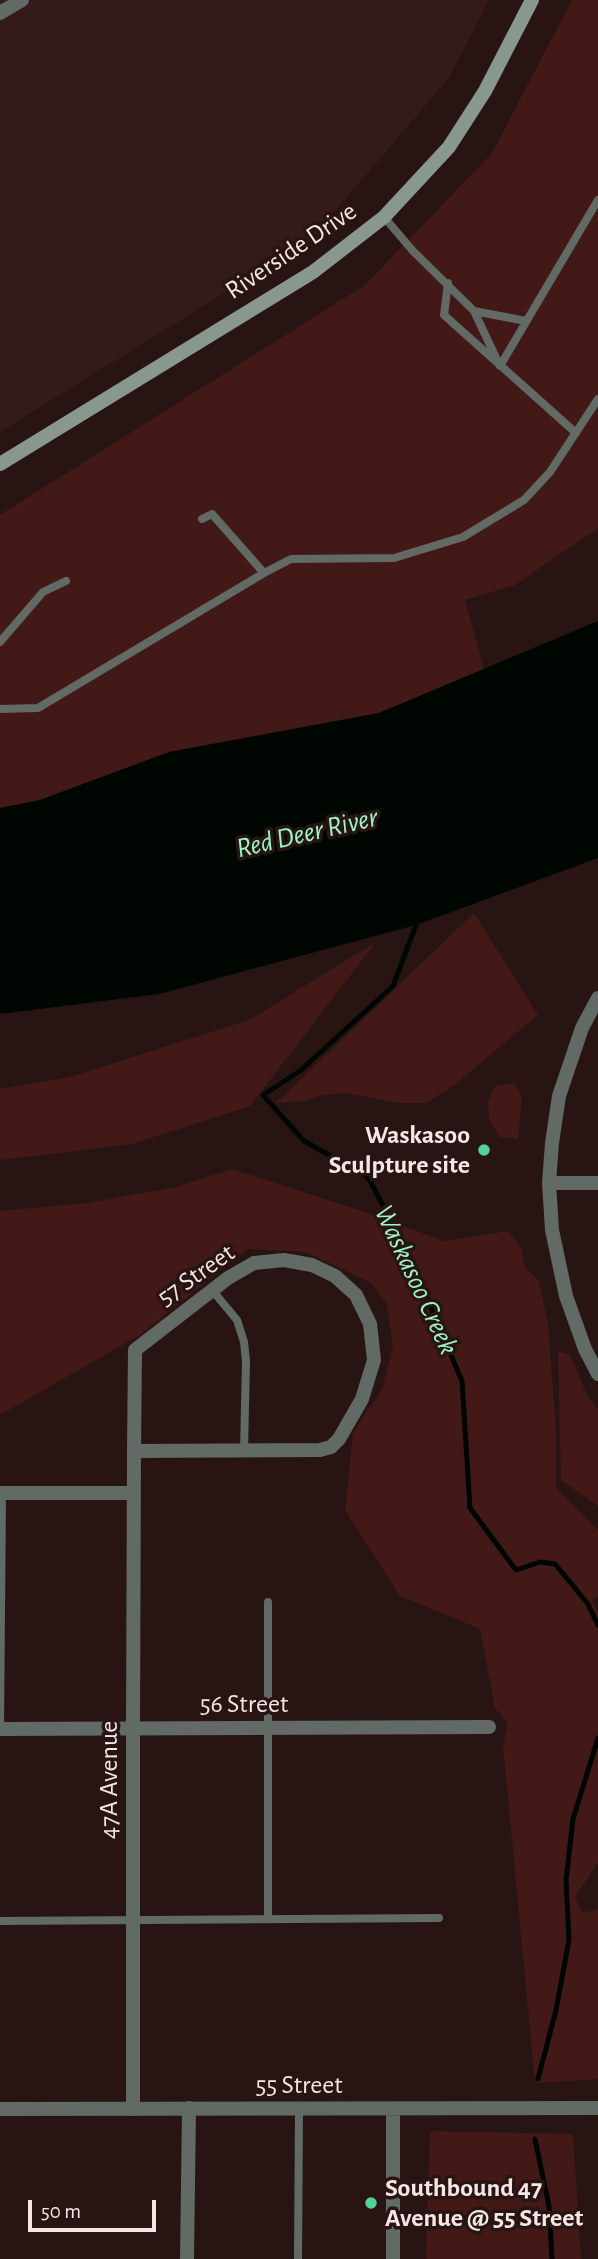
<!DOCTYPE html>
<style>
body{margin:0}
#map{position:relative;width:598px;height:2259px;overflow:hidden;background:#281513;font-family:"Alegreya Sans",sans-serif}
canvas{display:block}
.scale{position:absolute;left:28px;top:2200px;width:128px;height:32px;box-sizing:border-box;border:4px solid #f4e6e4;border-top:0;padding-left:9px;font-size:21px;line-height:24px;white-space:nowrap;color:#f4e6e4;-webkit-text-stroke:5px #281513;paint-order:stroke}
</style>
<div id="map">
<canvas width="598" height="2259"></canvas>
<div class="scale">50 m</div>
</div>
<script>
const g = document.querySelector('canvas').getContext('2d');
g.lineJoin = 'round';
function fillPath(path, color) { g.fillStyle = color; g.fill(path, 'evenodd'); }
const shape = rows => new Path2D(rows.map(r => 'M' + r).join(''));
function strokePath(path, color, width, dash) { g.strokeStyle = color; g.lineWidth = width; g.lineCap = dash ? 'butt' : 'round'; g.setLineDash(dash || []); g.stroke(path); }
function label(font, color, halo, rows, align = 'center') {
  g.font = font + ' "Alegreya Sans",sans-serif'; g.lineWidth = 7; g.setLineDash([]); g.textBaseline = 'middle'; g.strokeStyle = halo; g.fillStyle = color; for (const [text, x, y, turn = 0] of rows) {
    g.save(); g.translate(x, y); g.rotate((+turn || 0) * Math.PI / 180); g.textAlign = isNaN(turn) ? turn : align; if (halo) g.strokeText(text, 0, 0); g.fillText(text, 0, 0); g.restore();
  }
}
const built = shape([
 [0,0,489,0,449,78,310,240,0,432]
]);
const green = shape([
 [572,0,598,0,598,528,515,585,465,600,484,669,379,713,169,752,40,800,0,808,0,515,365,285,492,153],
 [474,913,538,1015,453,1086,426,1103,399,1103,345,1093,322,1095,304,1101,276,1103],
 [376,942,250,1106,132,1144,0,1160,0,1089,70,1077,249,1020],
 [514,1083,522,1097,518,1139,500,1137,489,1120,488,1102,495,1086],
 [232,1169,365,1212,444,1241,508,1231,521,1248,525,1267,539,1281,548,1325,556,1430,556,1488,598,1530,598,1596,592,1600,598,1612,598,1863,575,1897,582,1913,598,1909,598,2079,535,2083,503,1745,508,1724,495,1708,480,1629,400,1596,345,1510,353,1432,382,1390,393,1346,387,1305,370,1282,305,1252,247,1249,140,1335,0,1415,0,1211,88,1203,176,1187],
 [558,1351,570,1355,588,1397,598,1409,598,1506,561,1480],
 [430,2131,573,2134,581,2259,426,2259]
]);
const water = shape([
 [598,621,598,858,416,925,159,994,0,1014,0,808,40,800,169,752,379,713]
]);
const stream = shape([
 [416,920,416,925,393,986,300,1071,263,1095,304,1141,368,1177,409,1255,462,1381,470,1508,516,1570,540,1562,555,1564,588,1604,598,1625],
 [538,2079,556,2010,569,1940,566,1880,573,1819,598,1738],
 [535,2139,549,2206,552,2259]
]);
const service = shape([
 [384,217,413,251,474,311,497,360],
 [448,283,444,315,576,433],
 [474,311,526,321],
 [500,366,598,200],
 [202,519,212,514,264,573],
 [0,642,43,592,66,581],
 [0,709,38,708,264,573,291,559,394,558,463,537,524,500,550,472,598,399],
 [212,1290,237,1320,244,1342,246,1361,244,1451],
 [268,1602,268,1918],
 [0,1729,2,1494],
 [0,1921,439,1918],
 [298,2259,299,2110]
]);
const minor = shape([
 [0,13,22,0],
 [598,998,582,1028,559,1096,552,1143,549,1183,552,1230,566,1296,585,1349,598,1374],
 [549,1183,598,1183],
 [0,1493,134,1493],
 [0,1729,489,1727],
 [133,2109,133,1728,134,1451,135,1350,228,1278,254,1263,284,1260,312,1265,335,1276,356,1295,370,1324,374,1360,362,1399,339,1439,331,1447,320,1450,134,1451],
 [187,2259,189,2108]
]);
const tertiary = shape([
 [0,2109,598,2108],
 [393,2259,393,2109]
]);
const secondary = shape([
 [0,464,313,272,384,217,449,147,485,91,532,0]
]);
const markers = [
 [484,1150,7,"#51d397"],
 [371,2203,7,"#51d397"]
];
const streetNames = [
 ["Riverside Drive",291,251,-34],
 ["57 Street",196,1275,-35],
 ["56 Street",244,1704],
 ["47A Avenue",109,1780,-90],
 ["55 Street",299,2085]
];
const poiNames = [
 ["Waskasoo",470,1135],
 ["Sculpture site",470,1165],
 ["Southbound 47",385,2188,"left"],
 ["Avenue @ 55 Street",385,2218,"left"]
];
const waterNames = [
 ["Red Deer River",307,833,-13],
 ["Waskasoo Creek",416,1280,65]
];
fillPath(built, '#341a18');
fillPath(green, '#421917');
fillPath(water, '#000702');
strokePath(stream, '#000702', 5);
strokePath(service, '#616a64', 8);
strokePath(minor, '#616a64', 14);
strokePath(tertiary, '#616a64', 14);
strokePath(secondary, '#88988f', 14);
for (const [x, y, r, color] of markers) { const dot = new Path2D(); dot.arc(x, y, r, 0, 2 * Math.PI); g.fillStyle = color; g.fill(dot); strokePath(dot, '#281513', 2.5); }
label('26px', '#f4e6e4', '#281513', streetNames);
label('bold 26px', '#f4e6e4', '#281513', poiNames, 'right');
label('italic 28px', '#9af6c5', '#281513', waterNames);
</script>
